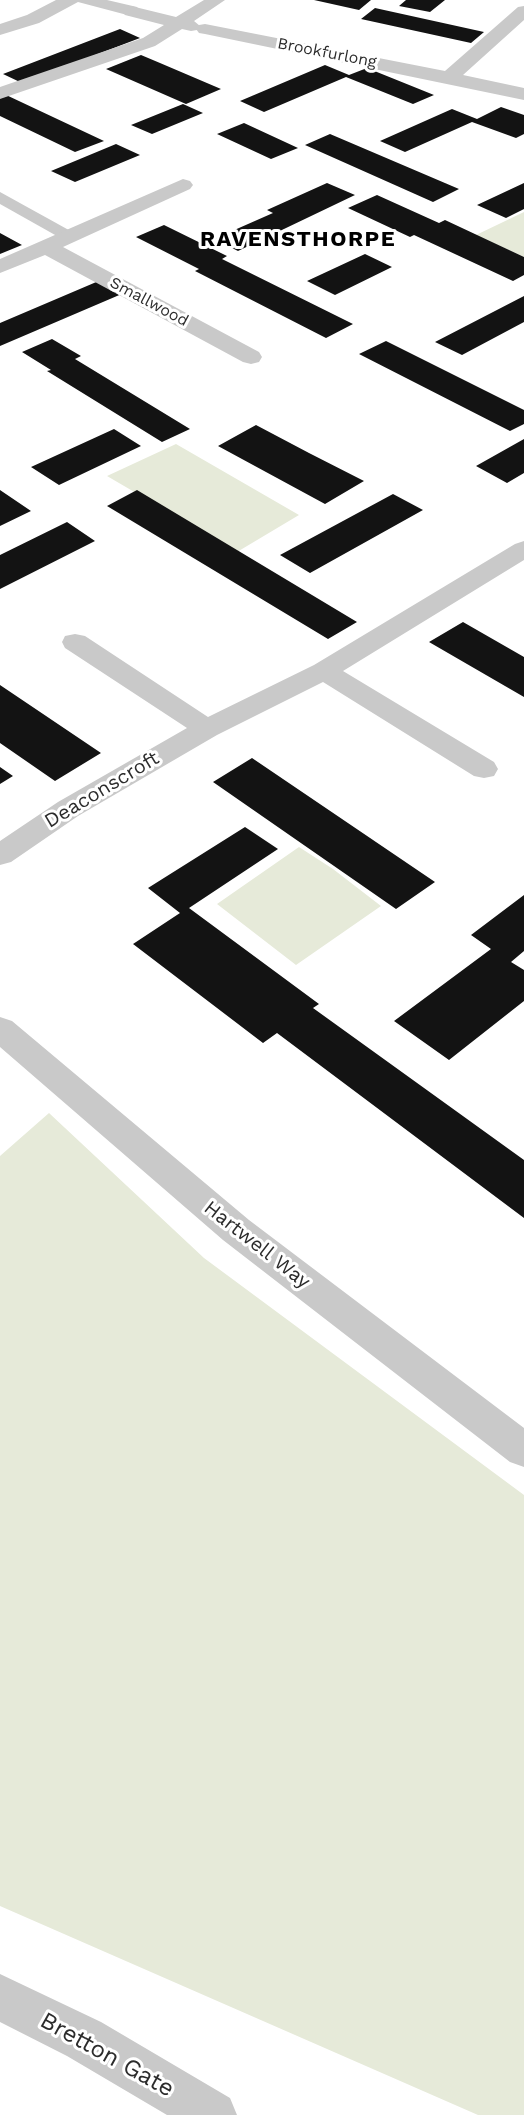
<!DOCTYPE html>
<style>
body{margin:0}
canvas{display:block;background:#fff}
</style>
<canvas width="524" height="2115"></canvas>
<script>
const g = document.querySelector('canvas').getContext('2d');
g.lineJoin = 'round';
function fillPath(path, color) { g.fillStyle = color; g.fill(path, 'evenodd'); }
const shape = rows => new Path2D(rows.map(r => 'M' + r).join(''));
function label(font, color, halo, rows, align = 'center') {
  g.font = font + ' "Work Sans",sans-serif'; g.lineWidth = 6; g.setLineDash([]); g.textBaseline = 'middle'; g.strokeStyle = halo; g.fillStyle = color; for (const [text, x, y, turn = 0] of rows) {
    g.save(); g.translate(x, y); g.rotate((+turn || 0) * Math.PI / 180); g.textAlign = isNaN(turn) ? turn : align; if (halo) g.strokeText(text, 0, 0); g.fillText(text, 0, 0); g.restore();
  }
}
const green = shape([
 [524,212,524,257,476,235],
 [176,444,299,515,237,552,107,476],
 [299,847,333,869,381,906,296,965,217,904],
 [49,1113,204,1258,524,1495,524,2115,478,2115,0,1906,0,1156]
]);
const building = shape([
 [314,0,371,0,359,10],
 [406,0,445,0,430,12,399,6],
 [375,8,484,32,471,43,361,19],
 [120,29,140,38,22,83,3,74],
 [141,55,160,63,221,89,186,104,106,69],
 [325,65,349,75,367,68,434,95,413,104,346,77,264,112,240,101],
 [4,94,104,141,75,152,0,116,0,95],
 [183,104,203,113,152,134,131,125],
 [501,107,524,115,524,134,516,138,472,122,405,152,380,141,452,109,477,119],
 [244,123,298,148,271,159,217,134],
 [330,134,459,189,433,202,305,145],
 [116,144,140,155,75,182,51,171],
 [327,183,355,195,238,251,214,239,273,213,267,210],
 [524,183,524,209,506,218,477,205],
 [377,195,439,223,445,220,524,257,524,275,513,281,414,235,410,237,348,208],
 [164,225,227,256,222,259,353,324,326,338,195,271,199,269,136,237],
 [0,233,22,245,0,254],
 [365,254,392,267,335,295,307,281],
 [101,280,124,293,0,346,0,323],
 [524,296,524,322,462,355,435,342],
 [52,339,81,356,75,359,190,429,162,442,47,371,51,370,22,352],
 [386,341,524,410,524,424,510,431,359,354],
 [256,425,309,453,364,481,325,504,218,446],
 [114,429,141,446,59,485,31,467],
 [524,439,524,473,507,483,476,466],
 [0,490,31,511,0,526],
 [137,490,357,622,328,639,107,506],
 [393,494,423,510,310,573,280,555],
 [67,522,95,541,0,589,0,555],
 [463,622,524,657,524,697,429,642],
 [0,685,101,753,55,781,0,743],
 [252,758,435,882,396,909,213,782],
 [0,767,13,776,0,784],
 [245,827,278,849,189,908,319,1004,313,1008,524,1160,524,1218,277,1033,263,1043,133,944,180,913,148,888],
 [524,895,524,951,511,962,524,970,524,1001,449,1060,394,1021,491,949,471,935]
]);
const service = shape([
 [0,192,76,234,78,237,76,240,64,240,0,204,0,192]
]);
const pedestrian = shape([
 [204,0,225,0,194,21,200,26,197,30,191,31,182,29,155,46,0,99,0,87,143,38,164,25,125,15,122,11,125,7,131,6,176,17,204,0]
]);
const minor = shape([
 [56,0,107,0,137,7,140,11,137,15,131,16,78,2,39,23,0,35,0,24,27,15,56,0],
 [524,6,524,20,463,75,524,88,524,100,205,34,199,33,196,29,199,25,205,24,445,71,518,7,524,6],
 [183,179,190,181,193,185,190,189,63,247,259,352,262,357,259,362,251,364,243,362,45,255,0,273,0,259,183,179],
 [524,541,524,560,343,671,494,762,498,769,494,776,484,778,474,776,323,682,217,735,78,816,11,862,0,865,0,841,58,802,187,728,65,648,62,642,65,636,75,634,85,636,208,717,314,665,515,544,524,541]
]);
const tertiary = shape([
 [0,1017,12,1021,249,1220,524,1428,524,1467,510,1462,223,1240,0,1047,0,1017],
 [0,1974,101,2022,230,2098,237,2115,167,2115,67,2056,0,2022,0,1974]
]);
const farStreetnames = [
 ["Brookfurlong",327,53,11],
 ["Smallwood",149,302,28]
];
const streetNames = [
 ["Deaconscroft",102,790,-31],
 ["Hartwell Way",257,1245,38]
];
const farDistrictnames = [
 ["RAVENSTHORPE",298,240]
];
const nearStreetnames = [
 ["Bretton Gate",107,2055,29]
];
fillPath(green, '#e6ead9');
fillPath(building, '#131313');
fillPath(service, '#c9c9c9');
fillPath(pedestrian, '#c9c9c9');
fillPath(minor, '#c9c9c9');
fillPath(tertiary, '#c9c9c9');
label('16px', '#2c2c2c', '#fff', farStreetnames);
label('20px', '#2c2c2c', '#fff', streetNames);
g.letterSpacing = '1.5px';
label('bold 22px', '#000', '#fff', farDistrictnames);
g.letterSpacing = '0px';
label('24px', '#2c2c2c', '#fff', nearStreetnames);
</script>
